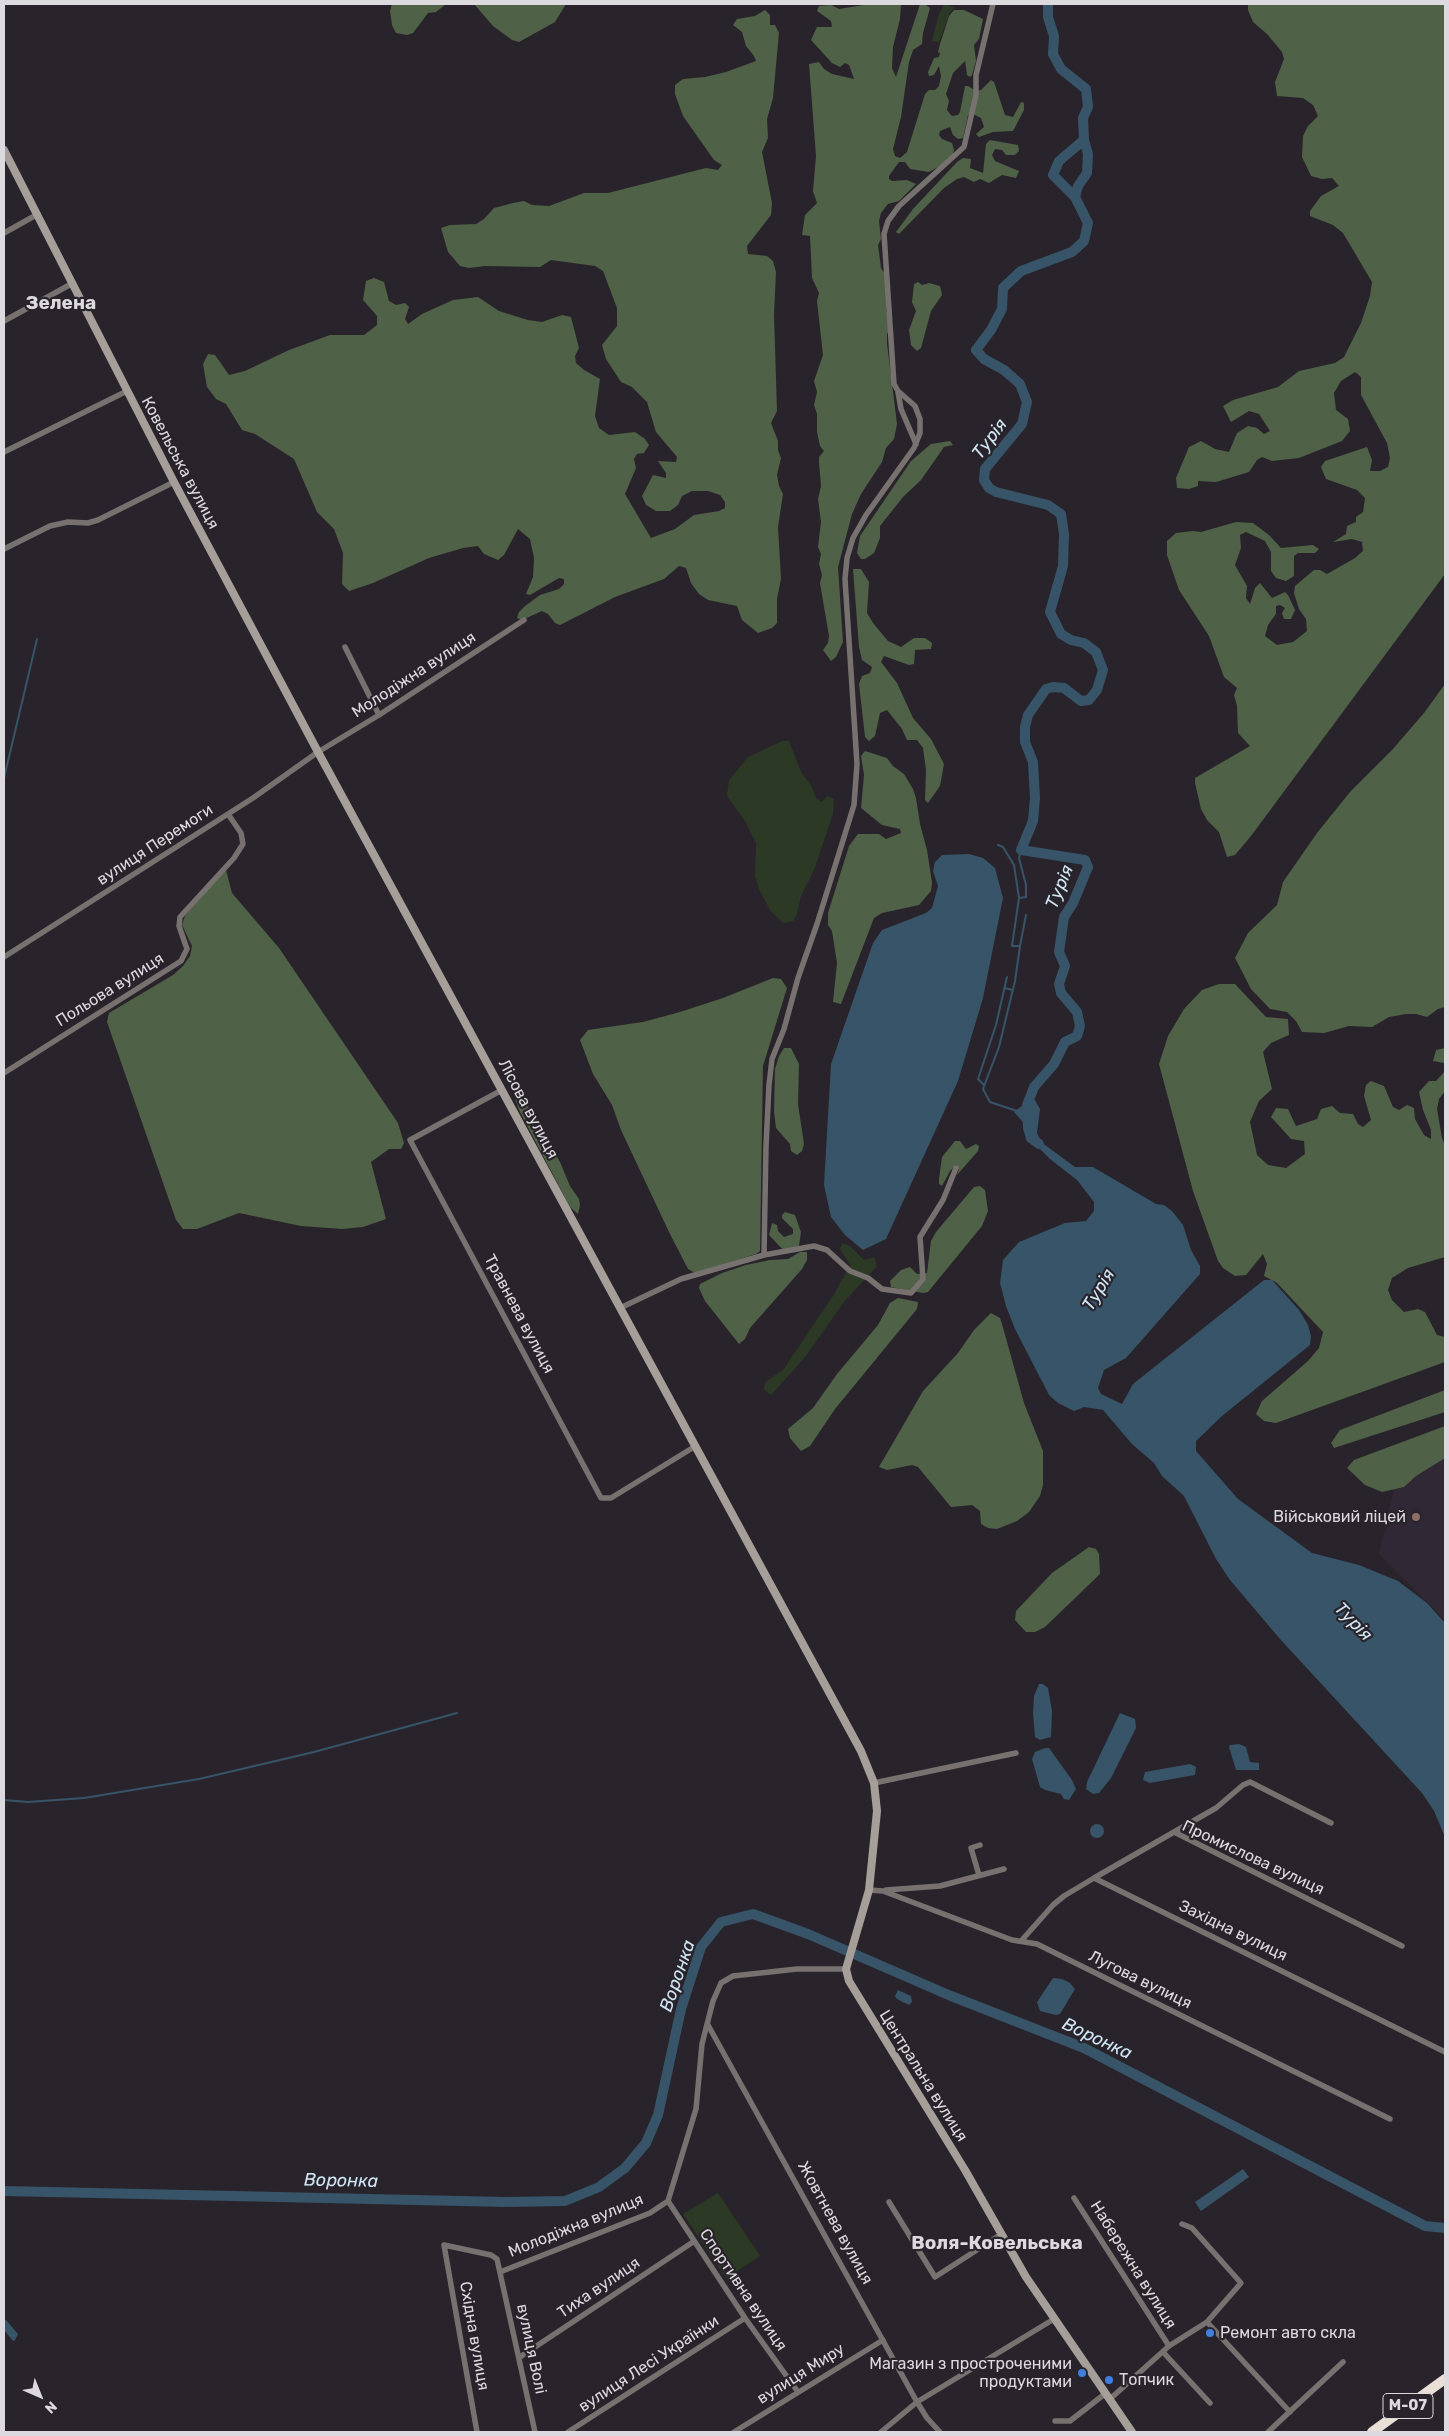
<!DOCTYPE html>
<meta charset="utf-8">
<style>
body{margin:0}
#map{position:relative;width:1449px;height:2436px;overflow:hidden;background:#29242b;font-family:Rubik,sans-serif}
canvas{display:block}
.frame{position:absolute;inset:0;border:5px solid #dddadf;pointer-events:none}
.north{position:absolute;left:15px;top:2371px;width:50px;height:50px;-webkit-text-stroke:4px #29242b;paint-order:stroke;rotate:136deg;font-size:14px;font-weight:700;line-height:20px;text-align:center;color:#dddadf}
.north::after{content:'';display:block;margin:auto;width:18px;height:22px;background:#dddadf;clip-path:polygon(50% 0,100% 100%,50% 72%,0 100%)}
</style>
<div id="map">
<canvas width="1449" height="2436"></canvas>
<div class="frame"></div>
<div class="north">N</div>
</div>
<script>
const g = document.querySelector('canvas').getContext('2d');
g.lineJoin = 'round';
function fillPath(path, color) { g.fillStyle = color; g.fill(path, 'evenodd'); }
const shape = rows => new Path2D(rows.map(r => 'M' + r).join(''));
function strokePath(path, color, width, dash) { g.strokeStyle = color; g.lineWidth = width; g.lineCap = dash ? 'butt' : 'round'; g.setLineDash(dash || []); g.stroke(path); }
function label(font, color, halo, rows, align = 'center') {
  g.font = font + ' Rubik,sans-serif'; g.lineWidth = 4.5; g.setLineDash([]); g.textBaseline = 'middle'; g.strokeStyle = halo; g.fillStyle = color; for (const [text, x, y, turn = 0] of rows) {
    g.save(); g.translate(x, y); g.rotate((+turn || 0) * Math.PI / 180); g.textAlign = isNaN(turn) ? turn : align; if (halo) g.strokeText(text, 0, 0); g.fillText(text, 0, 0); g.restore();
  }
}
const built = shape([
 [1445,1454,1445,1620,1379,1554,1396,1480]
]);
const green = shape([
 [945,4,955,8,950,12,939,42,932,41,939,14],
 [782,741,789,741,801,772,811,785,816,798,822,802,827,796,834,799,833,814,814,870,801,896,797,914,793,921,783,923,770,910,760,891,755,876,756,843,745,821,727,796,729,780,748,757],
 [842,1243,850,1246,864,1260,874,1257,877,1266,843,1303,806,1356,771,1395,764,1390,765,1382,783,1370,835,1293,850,1265,840,1249],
 [718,2193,760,2256,726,2278,683,2214]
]);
const forest = shape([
 [392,4,446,4,436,12,428,13,413,33,407,35,396,33,392,25,390,11],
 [474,4,566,4,555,22,519,42,512,40,493,26],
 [870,4,901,4,900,19,893,47,892,68,896,77,920,4,926,5,930,8,923,33,922,44,913,50,909,62,901,117,893,149,895,156,900,158,907,152,925,94,929,90,935,90,939,86,941,76,939,66,934,75,929,76,928,72,934,58,939,57,940,53,938,52,940,44,949,16,954,10,964,10,983,19,979,39,974,45,976,61,972,75,970,77,967,75,965,61,953,73,946,94,949,101,947,110,950,114,952,116,958,115,960,112,965,86,968,86,976,91,981,90,991,80,994,82,1005,115,1013,117,1021,102,1024,103,1024,110,1013,131,993,132,979,137,976,134,984,127,981,118,973,114,968,115,963,138,958,139,953,135,950,127,940,131,939,135,942,139,952,143,954,150,952,156,940,166,929,172,910,169,905,162,899,162,889,176,889,179,892,181,907,180,916,184,899,201,888,204,881,213,879,221,881,239,878,245,881,268,889,281,889,297,886,310,892,326,887,334,887,344,897,424,894,439,886,448,882,462,861,494,852,514,838,567,843,642,836,657,831,661,823,650,828,643,829,636,820,583,822,575,819,564,821,554,818,547,821,522,818,499,821,486,819,462,819,457,824,451,820,446,817,432,817,414,814,405,817,392,814,381,823,355,817,301,819,293,812,278,810,236,802,235,805,215,817,203,813,191,816,156,809,64,819,62,824,69,832,74,854,79,849,65,845,63,840,67,832,63,811,40,817,27,832,27,831,21,817,11,819,6,831,5,839,9],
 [1248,4,1445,4,1445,574,1251,836,1235,855,1227,857,1219,832,1207,820,1201,809,1195,783,1195,778,1250,746,1238,733,1237,706,1234,695,1237,688,1224,677,1209,636,1179,590,1167,555,1167,541,1176,533,1193,531,1201,532,1236,522,1253,523,1269,535,1281,548,1313,545,1319,549,1315,553,1298,553,1294,556,1294,576,1286,581,1276,578,1271,571,1271,552,1265,541,1246,532,1240,535,1241,548,1235,565,1247,586,1246,598,1250,604,1255,588,1260,583,1272,598,1285,592,1288,595,1295,610,1291,619,1284,619,1282,613,1285,608,1280,605,1276,606,1276,614,1268,625,1265,636,1277,645,1293,642,1307,631,1306,619,1299,609,1294,593,1295,586,1314,570,1320,570,1327,574,1355,558,1363,551,1362,542,1352,539,1333,542,1346,534,1347,526,1356,522,1356,517,1363,512,1365,498,1357,490,1326,479,1321,467,1325,461,1367,447,1372,460,1370,471,1380,471,1388,467,1390,458,1387,443,1361,395,1361,377,1355,372,1341,381,1334,393,1336,410,1348,419,1350,431,1342,441,1299,458,1272,461,1262,457,1257,460,1249,472,1216,482,1198,481,1198,486,1189,489,1177,488,1176,478,1189,447,1201,441,1215,449,1229,452,1237,433,1248,426,1257,428,1264,434,1270,431,1259,414,1249,411,1231,422,1223,406,1233,400,1278,387,1299,371,1335,363,1344,357,1361,323,1370,296,1372,282,1343,233,1333,225,1310,216,1310,211,1321,196,1339,186,1332,178,1322,179,1311,176,1302,157,1303,136,1308,126,1318,116,1313,105,1303,98,1277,96,1275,82,1284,59,1282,52,1267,34,1253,22,1248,10],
 [765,10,770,15,770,25,775,25,779,33,773,98,767,119,768,138,762,152,772,203,771,215,747,246,748,254,767,256,773,261,776,272,774,315,777,411,771,423,778,441,778,450,781,458,777,475,779,486,783,494,778,527,781,579,777,599,777,623,772,628,758,633,742,620,737,606,708,600,699,594,691,583,686,568,679,566,664,579,615,597,560,625,555,623,548,614,542,611,522,620,517,618,519,612,525,606,540,595,559,589,564,584,564,579,559,578,530,595,526,594,533,577,534,558,530,539,518,529,504,555,498,560,484,554,478,546,463,548,429,558,373,583,349,591,342,584,343,553,334,529,317,512,294,459,255,434,242,430,226,404,216,399,207,387,203,364,208,354,215,355,229,375,245,371,289,350,330,335,364,335,377,325,377,316,363,300,366,281,374,278,384,282,389,301,396,305,405,303,409,307,405,319,408,324,422,314,453,300,478,297,499,311,528,320,542,322,562,315,571,317,579,348,575,356,576,363,584,370,600,379,595,416,599,428,609,435,635,432,645,439,649,445,644,453,637,454,634,459,636,468,625,494,651,538,675,529,694,515,719,511,725,508,725,502,720,495,708,491,692,491,682,496,678,505,670,511,656,511,646,505,642,496,653,475,666,478,666,473,658,461,676,462,677,457,656,432,647,402,632,387,621,382,606,359,602,345,617,326,617,308,603,271,595,266,551,260,540,267,485,266,469,268,460,266,448,252,441,228,450,225,476,224,484,219,494,208,513,203,524,201,532,205,549,206,584,193,608,193,706,168,718,170,722,165,714,160,683,116,675,94,675,85,683,79,705,77,726,72,756,61,754,56,746,46,742,32,733,25,737,19,755,16],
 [990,140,1018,145,1019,151,1015,155,1006,155,1002,150,995,149,992,155,995,161,1019,171,1016,178,1002,175,989,183,980,179,974,182,964,177,957,179,944,188,899,234,896,232,913,209,957,162,963,158,971,159,970,168,983,173,986,144],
 [918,282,922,285,929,283,940,286,942,295,931,311,921,348,917,351,911,345,909,330,916,311,912,302,914,284],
 [950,441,953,445,944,447,921,480,903,497,880,526,880,538,874,553,865,559,861,559,857,553,860,536,911,461,931,444],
 [853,569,861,569,869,582,867,613,873,623,888,641,901,647,914,638,925,638,932,643,931,649,915,650,914,664,909,665,884,656,881,662,897,683,913,718,931,739,944,764,940,786,928,803,925,800,926,770,923,748,917,740,907,740,902,729,887,710,880,713,875,736,869,741,865,737,859,684,862,676,870,673,872,667,862,660,859,647],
 [1445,684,1445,1007,1438,1009,1427,1017,1416,1014,1406,1014,1389,1017,1372,1027,1349,1026,1324,1033,1302,1032,1296,1021,1287,1012,1270,1009,1251,989,1235,958,1248,933,1277,905,1283,882,1317,833,1350,792,1392,750,1424,713],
 [865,751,887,758,893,766,904,774,913,789,916,798,920,824,927,850,932,883,931,891,919,905,882,913,874,918,841,1004,833,1002,837,963,832,931,828,925,828,913,849,846,858,834,879,834,886,839,901,833,900,829,882,825,861,808,864,775,861,756],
 [226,870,232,893,279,948,398,1123,404,1143,401,1149,389,1149,371,1162,386,1219,363,1227,342,1229,301,1226,239,1213,197,1229,183,1229,176,1220,107,1022,109,1013,173,975,183,966,190,956,192,946,182,925,185,916,219,874],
 [773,978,781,979,787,988,763,1066,760,1251,756,1254,695,1273,688,1269,669,1232,621,1130,612,1105,593,1074,580,1040,588,1030,643,1022,680,1012,723,998],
 [1219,984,1235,984,1266,1017,1288,1019,1289,1035,1271,1043,1263,1052,1272,1089,1259,1101,1250,1122,1257,1155,1268,1165,1286,1168,1305,1154,1304,1141,1291,1139,1271,1117,1276,1108,1288,1109,1296,1126,1317,1119,1321,1109,1332,1106,1340,1113,1353,1114,1358,1124,1363,1127,1371,1120,1364,1096,1366,1085,1371,1081,1384,1086,1393,1107,1399,1110,1407,1105,1414,1108,1415,1119,1424,1135,1431,1139,1431,1130,1423,1110,1419,1092,1429,1081,1436,1081,1444,1072,1444,1063,1433,1061,1436,1050,1445,1048,1445,1091,1439,1099,1437,1109,1442,1138,1445,1145,1445,1257,1408,1268,1392,1278,1388,1290,1392,1300,1404,1312,1418,1309,1425,1312,1437,1335,1445,1337,1445,1362,1276,1423,1264,1421,1256,1414,1262,1401,1308,1361,1319,1348,1323,1332,1277,1283,1264,1276,1267,1264,1263,1254,1246,1275,1235,1276,1223,1268,1218,1261,1193,1191,1159,1064,1168,1036,1184,1009,1202,990],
 [784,1048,791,1048,799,1064,798,1104,804,1144,802,1151,797,1155,791,1151,790,1144,776,1128,774,1112,775,1069,779,1056],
 [513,1093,518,1093,524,1099,560,1162,570,1186,579,1199,580,1205,578,1214,570,1207,519,1110],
 [955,1141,960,1141,966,1149,976,1144,979,1146,978,1151,957,1175,959,1169,956,1165,950,1171,942,1186,939,1184,939,1179,942,1157],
 [980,1186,985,1190,988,1211,982,1226,928,1292,923,1293,891,1287,890,1281,901,1270,910,1267,917,1274,927,1273,931,1241,936,1232,974,1187],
 [785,1212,795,1215,801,1232,799,1246,794,1251,785,1252,769,1235,772,1223,777,1225,778,1231,784,1237,793,1234,793,1229,782,1218,782,1215],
 [800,1252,807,1252,807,1260,802,1269,750,1328,745,1339,739,1344,705,1301,699,1288,700,1284,722,1273,746,1265,770,1260,788,1259],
 [898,1298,918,1302,917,1309,835,1409,810,1446,801,1451,790,1438,788,1429,813,1408,837,1374,878,1325,890,1303],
 [991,1313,1000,1318,1002,1324,1024,1403,1043,1451,1043,1485,1040,1496,1029,1512,1017,1521,997,1529,988,1528,981,1524,980,1511,972,1505,951,1507,918,1467,912,1465,887,1470,879,1467,923,1391,958,1353,974,1330],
 [1445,1390,1445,1412,1334,1448,1331,1443,1340,1430],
 [1445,1426,1445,1458,1416,1476,1404,1487,1382,1492,1365,1485,1347,1468,1354,1460],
 [1089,1547,1096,1549,1099,1554,1100,1574,1045,1627,1035,1632,1026,1632,1015,1620,1016,1611,1052,1573]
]);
const water = shape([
 [969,854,983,858,995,868,1003,898,983,998,958,1081,886,1239,863,1250,845,1235,831,1217,824,1185,831,1064,873,943,882,930,926,913,932,908,938,886,933,871,935,862,942,855],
 [1031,1099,1035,1100,1040,1109,1037,1133,1041,1142,1075,1167,1093,1167,1156,1204,1164,1205,1172,1211,1183,1225,1191,1250,1200,1266,1200,1274,1126,1358,1104,1370,1098,1388,1101,1394,1122,1404,1133,1384,1264,1280,1272,1280,1299,1310,1308,1325,1311,1336,1310,1345,1222,1416,1196,1441,1196,1451,1238,1499,1312,1553,1359,1565,1398,1581,1427,1603,1445,1623,1445,1837,1434,1811,1422,1793,1280,1639,1230,1580,1216,1559,1184,1496,1162,1476,1154,1463,1132,1444,1103,1410,1084,1407,1074,1411,1058,1403,1049,1395,1015,1329,1006,1306,1000,1283,1003,1260,1019,1242,1065,1223,1086,1221,1094,1211,1094,1202,1077,1180,1050,1159,1032,1141,1030,1130,1014,1112],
 [1039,1684,1043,1684,1048,1688,1052,1711,1051,1737,1040,1740,1035,1737,1033,1713,1034,1696],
 [1120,1713,1135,1719,1136,1728,1111,1778,1099,1793,1093,1794,1086,1789,1087,1782],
 [1230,1745,1239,1744,1246,1747,1250,1762,1259,1763,1259,1770,1236,1770,1229,1747],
 [1045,1748,1049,1748,1072,1780,1076,1789,1069,1800,1064,1799,1061,1794,1045,1790,1040,1787,1032,1759,1035,1752],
 [1190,1764,1196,1767,1195,1775,1150,1783,1143,1780,1145,1772],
 '1090 1831a7 7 0 1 1 14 0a7 7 0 1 1-14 0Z',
 [1053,1978,1062,1979,1070,1983,1075,1989,1060,2014,1056,2015,1040,2011,1037,2002],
 [898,1990,911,1996,912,2002,909,2005,897,1999,895,1996],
 [1243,2169,1249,2177,1201,2211,1195,2202],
 [6,2320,18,2334,15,2340,13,2341,4,2330,4,2321]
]);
const stream = shape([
 [4,778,37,639],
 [998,845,1003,847,1014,865,1019,898],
 [1020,946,1026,915],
 [1004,988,1013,990],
 [984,1085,978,1079,996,1025,1007,977],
 [1017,1111,990,1102,983,1089,999,1047,1015,981,1020,946,1012,946,1019,898,1026,897,1026,885,1019,858,1021,850],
 [4,1800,28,1802,84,1798,199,1779,314,1752,457,1713]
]);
const river = shape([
 [1075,197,1053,175,1059,161,1084,140],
 [1039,1144,1031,1138,1028,1128,1027,1105,1034,1087,1054,1064,1065,1042,1077,1036,1080,1026,1077,1012,1061,993,1059,984,1065,966,1059,952,1064,917,1073,903,1088,867,1085,860,1021,850,1033,821,1035,798,1033,762,1025,742,1025,727,1028,715,1046,689,1053,687,1064,688,1081,701,1089,700,1097,690,1103,670,1096,652,1084,643,1071,640,1061,634,1050,612,1063,566,1064,534,1061,514,1048,505,996,492,989,488,984,480,985,469,1022,424,1027,402,1020,384,1004,370,984,359,976,350,991,330,1002,309,1003,288,1021,271,1072,252,1084,241,1088,223,1075,197,1078,186,1087,173,1088,154,1084,140,1083,118,1088,107,1086,89,1061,69,1053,54,1054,36,1048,17,1048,4],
 [4,2191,506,2202,565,2201,599,2187,625,2168,646,2143,658,2115,681,2009,701,1947,721,1922,753,1914,808,1934,951,1996,1084,2048,1425,2226,1445,2228]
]);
const street = shape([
 [4,233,38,214],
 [4,321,73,283],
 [898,392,901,409,916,444],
 [4,452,127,391],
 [4,549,50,526,68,522,88,523,98,520,174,482],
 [345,647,379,715],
 [4,957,253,798,318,752,379,715,524,620],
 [4,1073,181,961,187,949,179,926,180,917,234,858,243,844,241,833,228,814],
 [502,1090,410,1140,601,1498,611,1498,694,1447],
 [764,1255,766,1146,769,1085,772,1059,784,1029,798,978,817,924,854,805,857,764,845,579,847,558,853,538,866,515,914,448,920,433,920,419,915,406,898,391,894,384,884,234,888,221,899,206,964,147,976,95,976,75,993,4],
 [620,1308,681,1279,764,1255,814,1246,827,1250,850,1271,868,1278,882,1289,911,1293,923,1279,920,1237,943,1200,956,1168],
 [874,1783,1016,1753],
 [1174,1832,1216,1808,1243,1785,1250,1782,1331,1823],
 [979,1875,971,1848,980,1845],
 [1094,1878,1174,1832,1402,1946],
 [869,1890,883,1891,1012,1940,1037,1944,1390,2119],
 [886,1890,940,1886,1004,1869],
 [1022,1940,1053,1905,1064,1896,1094,1878,1445,2052],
 [708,2025,917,2402,927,2418,940,2432],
 [1074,2198,1169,2346],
 [668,2201,745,2318,798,2392],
 [889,2202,935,2277,1000,2235],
 [500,2272,650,2213,668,2201,696,2109,702,2044,713,2001,721,1983,733,1976,797,1969,846,1969],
 [1207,2322,1290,2412],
 [1163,2352,1210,2403],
 [520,2357,693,2242],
 [1110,2399,1169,2346,1207,2322,1241,2283,1192,2228,1182,2224],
 [1055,2421,1070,2421,1106,2393],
 [477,2432,444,2245,491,2255,497,2259,535,2432],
 [568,2432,745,2318],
 [734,2432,883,2340],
 [881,2432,917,2402,1054,2319],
 [1268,2432,1343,2362]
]);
const secondary = shape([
 [4,150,174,482,318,752,861,1751,874,1783,877,1811,869,1890,846,1969,849,1981,965,2170,1026,2277,1132,2432]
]);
const highway = shape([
 [1372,2432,1445,2379]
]);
const markers = [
 [1416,1517,5,"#8d6e63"],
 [1210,2333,5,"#3f7fe0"],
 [1082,2373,5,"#3f7fe0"],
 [1109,2380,5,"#3f7fe0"]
];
const shields = [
 [1408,2406,50]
];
const shieldNames = [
 ["М-07",1408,2406]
];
const streetNames = [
 ["Ковельська вулиця",180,463,62],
 ["Молодіжна вулиця",414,675,-33],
 ["вулиця Перемоги",155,845,-33],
 ["Польова вулиця",110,990,-32],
 ["Лісова вулиця",528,1109,62],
 ["Травнева вулиця",519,1314,62],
 ["Промислова вулиця",1253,1858,25],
 ["Західна вулиця",1233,1931,26],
 ["Лугова вулиця",1140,1980,26],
 ["Центральна вулиця",923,2076,58],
 ["Жовтнева вулиця",835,2223,61],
 ["Молодіжна вулиця",576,2226,-22],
 ["Набережна вулиця",1133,2265,58],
 ["Тиха вулиця",599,2288,-34],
 ["Спортивна вулиця",743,2290,56],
 ["Східна вулиця",474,2336,80],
 ["вулиця Волі",531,2349,78],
 ["вулиця Лесі Українки",649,2364,-33],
 ["вулиця Миру",801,2374,-32]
];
const poiNames = [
 ["Військовий ліцей",1406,1517],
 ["Ремонт авто скла",1220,2333,"left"],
 ["Магазин з простроченими",1072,2364],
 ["продуктами",1072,2382],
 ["Топчик",1119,2380,"left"]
];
const waterNames = [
 ["Турія",990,439,-53],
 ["Турія",1060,887,-68],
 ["Турія",1099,1290,-59],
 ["Турія",1353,1622,46],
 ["Воронка",678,1976,-71],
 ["Воронка",1097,2039,25],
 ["Воронка",341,2181,1]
];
const quarterNames = [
 ["Зелена",61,304],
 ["Воля-Ковельська",997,2244]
];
fillPath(built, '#312835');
fillPath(green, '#2c3a25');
fillPath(forest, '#4f6146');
fillPath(water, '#375468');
strokePath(stream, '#375468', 2);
strokePath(river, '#375468', 10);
strokePath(street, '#77726f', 5.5);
strokePath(secondary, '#a59e99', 8);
strokePath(highway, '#e9dfd7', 10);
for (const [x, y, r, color] of markers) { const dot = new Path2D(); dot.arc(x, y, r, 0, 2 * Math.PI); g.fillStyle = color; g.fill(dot); strokePath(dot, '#29242b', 2); }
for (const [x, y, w] of shields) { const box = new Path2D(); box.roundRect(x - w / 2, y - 12.5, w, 25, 4); g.fillStyle = '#29242b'; g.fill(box); strokePath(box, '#dddadf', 1); }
label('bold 15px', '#dddadf', null, shieldNames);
label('16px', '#dddadf', '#29242b', streetNames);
label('16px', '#dddadf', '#29242b', poiNames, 'right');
label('italic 18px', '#d1e7f6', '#29242b', waterNames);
label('bold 19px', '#dddadf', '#29242b', quarterNames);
</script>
